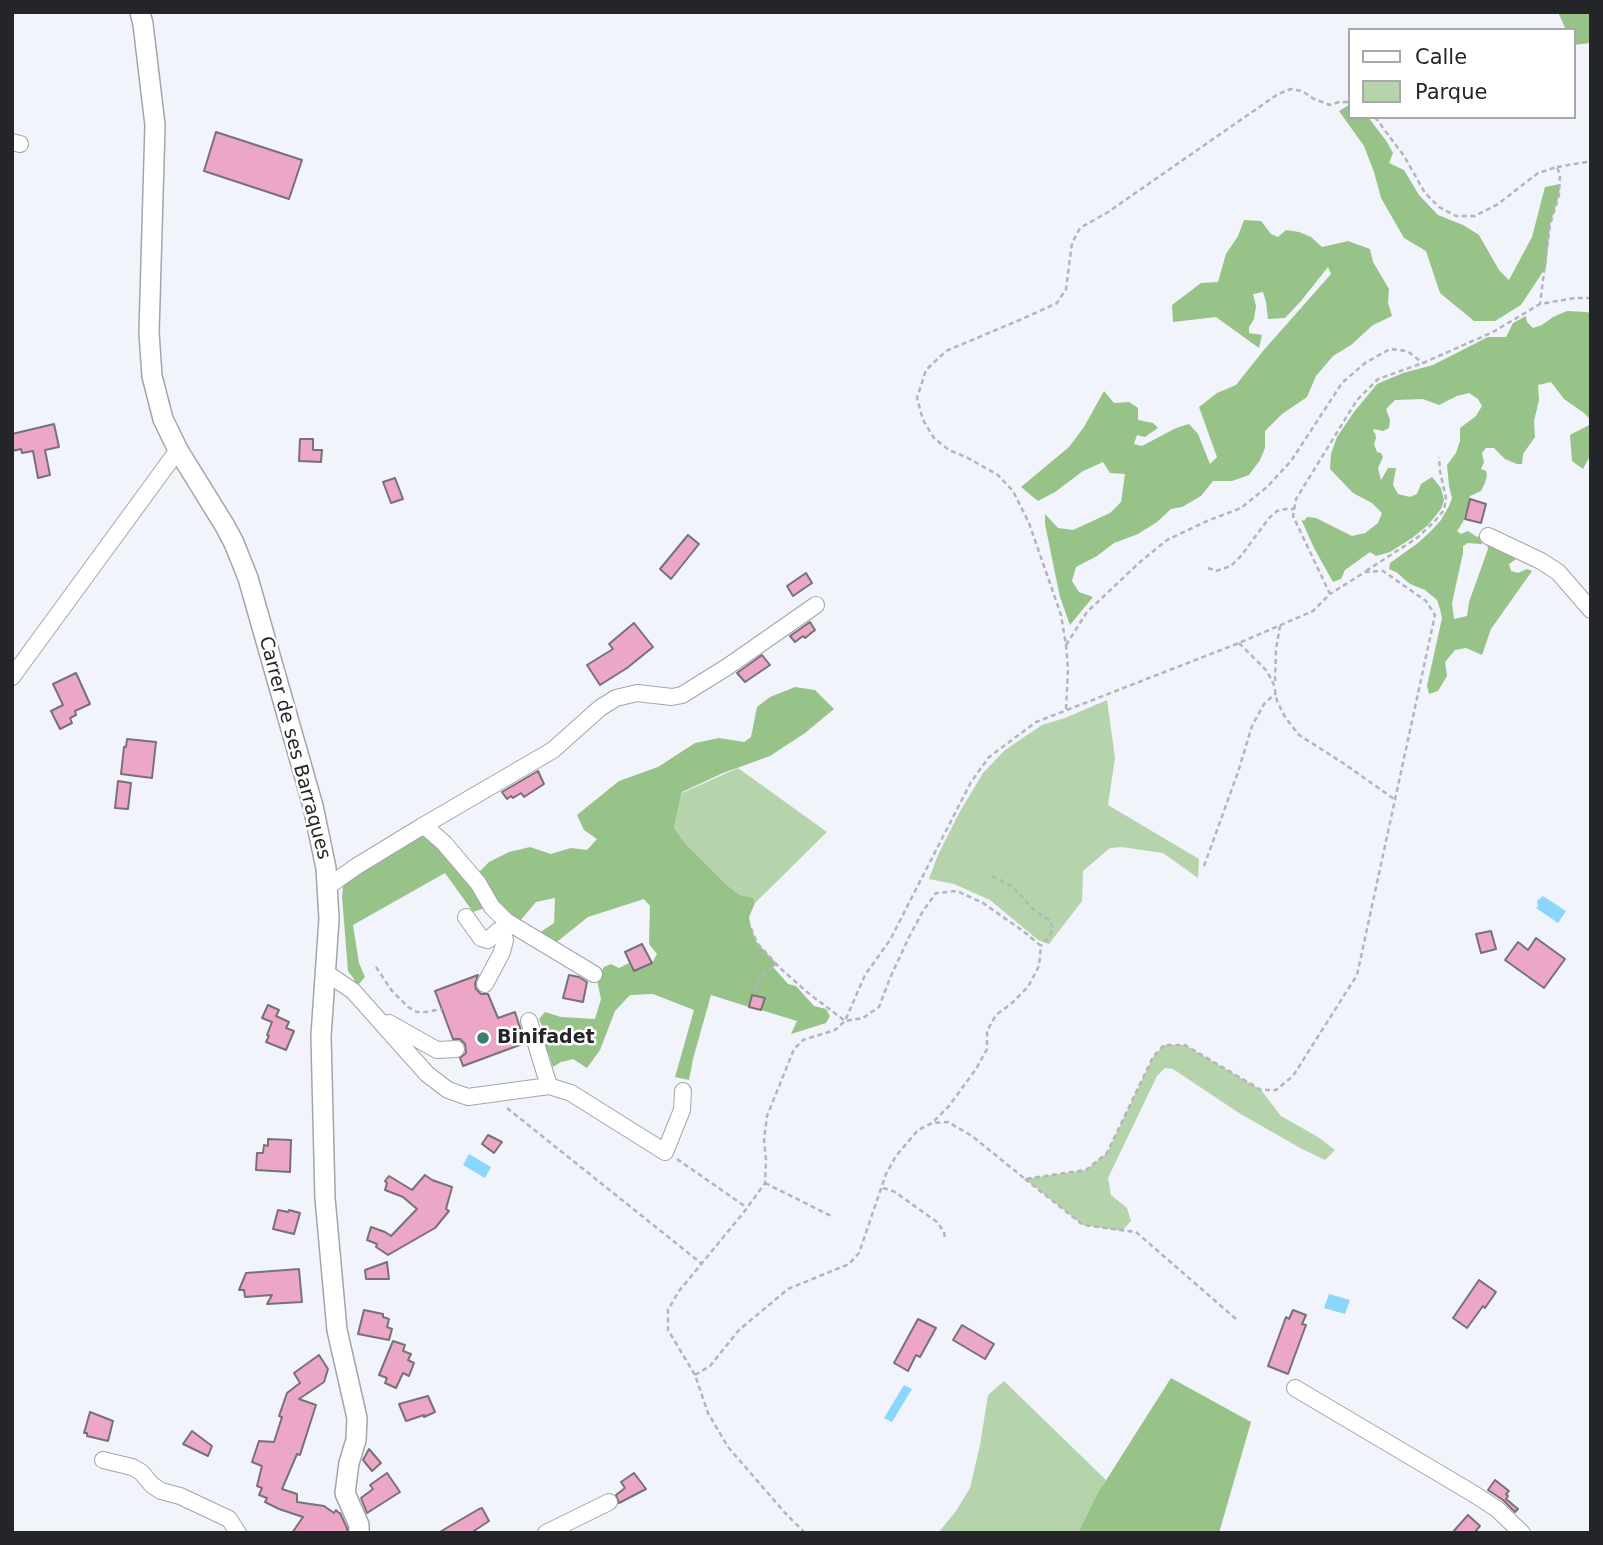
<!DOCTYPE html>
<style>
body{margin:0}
#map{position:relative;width:1603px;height:1545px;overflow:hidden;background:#f1f4fb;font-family:"DejaVu Sans",sans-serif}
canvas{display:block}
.frame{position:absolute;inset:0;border:14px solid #242528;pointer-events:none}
.legend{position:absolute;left:1348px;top:28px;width:228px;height:91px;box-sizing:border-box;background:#fff;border:2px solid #a7a8a9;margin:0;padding:9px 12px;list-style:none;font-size:21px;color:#242528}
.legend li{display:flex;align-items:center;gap:14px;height:35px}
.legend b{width:35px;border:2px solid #a7a8a9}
</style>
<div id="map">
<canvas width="1603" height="1545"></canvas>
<div class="frame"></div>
<ul class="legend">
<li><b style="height:9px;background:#fff"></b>Calle</li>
<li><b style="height:19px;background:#b6d4ab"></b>Parque</li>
</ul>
</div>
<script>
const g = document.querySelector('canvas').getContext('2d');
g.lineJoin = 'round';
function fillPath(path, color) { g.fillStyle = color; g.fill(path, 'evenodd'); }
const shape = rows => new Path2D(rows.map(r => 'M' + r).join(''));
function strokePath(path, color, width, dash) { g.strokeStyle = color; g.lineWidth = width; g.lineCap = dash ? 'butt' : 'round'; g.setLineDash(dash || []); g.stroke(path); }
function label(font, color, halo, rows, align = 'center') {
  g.font = font + ' "DejaVu Sans",sans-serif'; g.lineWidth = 5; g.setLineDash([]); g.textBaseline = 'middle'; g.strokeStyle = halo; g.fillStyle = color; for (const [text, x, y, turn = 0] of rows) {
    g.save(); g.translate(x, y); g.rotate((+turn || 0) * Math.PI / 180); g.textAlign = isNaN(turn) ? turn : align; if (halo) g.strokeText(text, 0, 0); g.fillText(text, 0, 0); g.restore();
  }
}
const green = shape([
 [1107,700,1115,758,1108,805,1199,859,1198,878,1163,853,1122,847,1110,848,1083,871,1082,901,1049,944,1038,940,990,900,954,884,929,879,938,855,959,813,983,773,1005,750,1042,725,1065,718],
 [738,768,827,832,755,903,752,898,740,895,728,886,685,843,674,828,682,793],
 [1164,1045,1185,1045,1261,1090,1281,1116,1318,1137,1335,1150,1325,1160,1302,1149,1239,1113,1173,1069,1165,1068,1157,1076,1108,1178,1111,1195,1127,1208,1131,1221,1122,1231,1083,1225,1025,1179,1086,1170,1107,1153,1153,1057],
 [1004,1381,1106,1480,1078,1533,938,1533,956,1511,970,1488,980,1445,988,1395]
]);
const forest = shape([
 [1558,12,1591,12,1591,43,1573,45,1573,30,1566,30],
 [1349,105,1349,117,1368,117,1387,142,1393,153,1389,163,1404,170,1419,195,1438,215,1463,225,1479,235,1499,270,1509,280,1532,237,1545,187,1560,184,1559,195,1550,225,1546,267,1521,305,1495,321,1474,321,1440,293,1426,251,1404,238,1381,198,1374,172,1364,146,1339,111],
 [1244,220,1261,221,1271,234,1278,237,1286,230,1299,232,1311,237,1322,247,1348,241,1370,249,1373,262,1389,289,1388,303,1392,316,1373,325,1351,345,1333,356,1316,376,1307,397,1282,414,1265,431,1265,448,1260,460,1249,475,1232,481,1213,481,1201,496,1182,507,1171,509,1157,522,1138,534,1114,543,1097,556,1076,567,1072,581,1079,592,1093,597,1070,625,1060,597,1056,578,1045,524,1045,514,1058,528,1073,530,1110,513,1121,502,1125,474,1110,473,1103,462,1083,471,1055,492,1038,501,1021,487,1069,447,1084,427,1104,391,1114,403,1129,402,1138,408,1138,420,1153,423,1158,428,1145,437,1137,435,1134,444,1142,446,1176,428,1189,424,1198,434,1210,464,1217,457,1199,407,1217,393,1236,385,1263,351,1331,274,1328,267,1301,301,1285,318,1268,319,1266,302,1263,292,1253,294,1256,306,1254,319,1249,327,1249,333,1262,335,1259,348,1216,317,1173,322,1172,305,1201,283,1218,282,1226,254,1238,236],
 [1567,311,1586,312,1591,313,1591,420,1584,413,1564,399,1551,382,1538,385,1539,400,1534,421,1535,437,1523,454,1522,464,1517,464,1505,459,1494,448,1486,448,1482,453,1484,462,1481,469,1486,471,1487,475,1485,483,1481,491,1470,496,1463,522,1457,531,1461,534,1468,531,1477,537,1484,534,1486,541,1481,544,1468,543,1463,546,1463,553,1452,603,1454,619,1467,616,1469,602,1488,549,1487,544,1519,557,1509,564,1511,571,1518,573,1527,569,1532,571,1491,629,1482,655,1466,648,1455,650,1445,662,1447,676,1438,691,1429,694,1427,686,1442,618,1440,609,1437,600,1425,590,1410,584,1396,572,1389,569,1390,563,1418,543,1431,531,1441,520,1449,506,1452,498,1449,486,1447,465,1456,453,1460,441,1460,428,1476,416,1482,406,1478,399,1469,393,1457,396,1439,405,1423,399,1395,400,1386,409,1390,420,1389,428,1383,431,1374,429,1373,432,1375,433,1376,438,1374,444,1377,452,1381,453,1383,457,1378,468,1381,480,1388,468,1396,468,1393,485,1398,494,1410,497,1417,494,1421,484,1432,477,1441,488,1444,500,1441,509,1428,525,1412,538,1390,552,1376,556,1370,552,1345,570,1341,579,1333,582,1314,548,1301,519,1304,521,1307,517,1316,518,1352,536,1365,533,1378,523,1382,513,1372,503,1353,493,1330,469,1331,454,1337,437,1354,412,1377,384,1403,373,1433,365,1488,337,1506,337,1513,323,1526,316,1527,322,1533,328,1542,325,1553,317],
 [1591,424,1591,454,1583,469,1572,461,1570,435],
 [795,687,815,690,834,709,805,733,770,756,723,773,682,792,674,828,685,843,728,886,740,895,753,898,755,903,749,917,751,928,757,943,777,964,773,967,788,984,796,986,814,1006,826,1009,830,1016,826,1023,791,1034,797,1021,761,1010,764,998,753,995,749,1007,711,995,693,1059,689,1080,675,1077,694,1010,653,994,630,995,615,1011,600,1050,587,1068,573,1059,561,1062,553,1067,549,1055,543,1048,544,1032,539,1019,545,1012,561,1017,595,1019,601,999,597,980,604,967,611,964,619,968,629,963,634,971,652,963,657,954,649,944,650,906,644,899,588,917,553,945,539,933,554,923,555,898,536,902,520,921,498,906,478,873,489,862,509,852,530,847,551,854,571,848,587,850,597,839,584,830,577,815,619,781,658,767,695,743,719,738,744,742,751,737,757,707,770,697],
 [427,833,488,907,473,912,445,873,353,925,359,963,365,977,359,984,355,983,354,979,348,971,342,897,343,886,348,878,403,841],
 [1171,1378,1251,1422,1219,1533,1078,1533,1098,1493]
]);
const water = shape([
 [1543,896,1566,911,1558,923,1536,908,1538,906,1537,901],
 [469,1154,491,1167,485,1178,463,1165],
 [1329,1294,1350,1300,1345,1314,1324,1308],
 [904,1385,912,1389,892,1422,884,1418]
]);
const building = shape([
 [216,132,302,160,289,199,204,171,216,132],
 [54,424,59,447,45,450,50,475,38,478,33,451,22,453,21,449,12,451,12,434,54,424],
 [300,439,313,439,313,450,322,450,321,462,299,461,300,439],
 [395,478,403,499,391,503,383,482,395,478],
 [1470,499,1486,504,1481,523,1465,519,1470,499],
 [688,535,699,544,671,579,660,569,688,535],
 [806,573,812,583,793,596,787,586,806,573],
 [810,622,815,630,805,638,803,636,795,642,790,636,810,622],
 [634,623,653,647,627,668,600,685,587,665,613,649,609,644,634,623],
 [762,655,770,665,745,682,737,673,762,655],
 [76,673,90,704,75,711,76,715,70,718,72,723,60,729,51,711,63,705,53,684,76,673],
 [127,739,156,742,152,778,121,774,124,747,126,747,127,739],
 [538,771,544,784,524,797,521,793,513,798,511,796,507,799,502,792,538,771],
 [118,781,131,783,128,809,115,808,118,781],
 [1491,931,1496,949,1481,953,1476,934,1491,931],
 [1536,938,1565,959,1544,988,1505,960,1518,942,1528,950,1536,938],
 [642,944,652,963,634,971,625,952,642,944],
 [478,975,475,984,476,989,481,994,488,994,498,1018,515,1012,525,1043,463,1066,460,1058,466,1053,465,1044,460,1039,453,1039,435,991,478,975],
 [569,975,579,977,587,982,583,1002,563,998,569,975],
 [752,995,765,998,761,1010,749,1007,752,995],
 [268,1005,279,1010,276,1016,289,1022,286,1028,294,1031,286,1050,266,1042,269,1036,267,1035,272,1022,262,1018,268,1005],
 [488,1135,502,1142,494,1153,482,1144,488,1135],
 [268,1139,291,1140,290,1172,256,1170,257,1153,263,1153,264,1145,268,1146,268,1139],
 [425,1175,432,1180,452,1187,446,1209,449,1211,435,1228,388,1255,376,1247,377,1244,367,1240,371,1227,385,1232,391,1236,417,1209,403,1197,385,1190,387,1183,385,1181,389,1176,412,1190,425,1175],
 [278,1210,288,1212,289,1210,300,1213,294,1234,273,1229,278,1210],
 [387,1262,389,1279,366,1279,365,1270,387,1262],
 [299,1269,302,1302,267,1304,272,1295,245,1297,244,1290,239,1290,246,1273,299,1269],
 [1479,1280,1496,1292,1485,1308,1483,1306,1467,1328,1453,1318,1479,1280],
 [364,1310,383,1314,383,1317,389,1319,387,1327,392,1329,389,1340,358,1334,364,1310],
 [1293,1310,1306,1315,1302,1324,1306,1325,1288,1374,1268,1366,1286,1317,1289,1319,1293,1310],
 [918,1319,936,1328,920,1357,916,1355,908,1371,894,1363,918,1319],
 [962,1325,994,1344,985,1359,953,1340,962,1325],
 [393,1341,405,1345,403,1351,411,1354,408,1360,414,1363,409,1376,403,1373,396,1388,385,1383,387,1378,379,1375,393,1341],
 [319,1355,328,1369,324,1382,299,1399,316,1405,300,1455,297,1454,282,1489,297,1494,297,1502,324,1506,334,1513,336,1510,339,1513,340,1513,347,1528,347,1533,292,1533,303,1517,279,1509,265,1502,267,1498,259,1495,262,1488,257,1486,262,1466,252,1462,259,1441,274,1442,282,1417,279,1416,287,1393,300,1383,294,1373,319,1355],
 [428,1396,435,1412,424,1417,424,1415,406,1421,399,1404,428,1396],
 [90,1412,113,1421,108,1441,87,1436,87,1433,84,1433,90,1412],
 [192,1431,212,1446,208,1456,183,1444,192,1431],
 [369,1449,381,1463,372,1471,363,1460,369,1449],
 [387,1473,400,1492,367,1513,361,1498,373,1489,370,1485,387,1473],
 [634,1473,646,1489,619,1503,616,1495,625,1488,621,1482,634,1473],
 [1495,1480,1509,1491,1506,1494,1508,1496,1506,1499,1518,1509,1515,1512,1503,1500,1488,1490,1495,1480],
 [482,1508,489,1521,471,1533,438,1533,479,1509,482,1508],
 [1468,1515,1480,1526,1474,1533,1452,1533,1468,1515]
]);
const path = shape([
 [1375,117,1404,156,1425,193,1439,207,1456,216,1475,216,1498,204,1538,173,1557,167,1560,175,1559,195,1550,225,1540,304],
 [1557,167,1586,162,1591,162],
 [1208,568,1216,571,1231,566,1241,556,1269,518,1277,511,1286,509,1294,509],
 [1366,571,1417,538,1434,522,1444,510,1446,498,1440,471,1439,457],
 [1239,643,1267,671,1274,685,1277,701,1285,717,1299,735,1343,763,1394,799],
 [1066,645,1087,612,1140,562,1167,540,1207,521,1241,508,1267,487,1291,461,1342,383,1365,363,1390,349,1407,351,1423,363],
 [1275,681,1276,649,1280,626],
 [1066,709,1068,669,1066,645,1061,615,1029,523,1013,491,998,475,968,458,949,450,934,438,923,420,917,398,926,370,946,351,1022,319,1057,303,1066,289,1072,243,1080,228,1108,212,1278,94,1291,89,1302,91,1314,99,1330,105,1339,102,1349,102],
 [1204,866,1238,772,1252,726,1264,704,1276,693],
 [992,876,1012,886,1035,911,1049,920,1053,928,1049,937,1041,946],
 [751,928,757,943,780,968,807,992,845,1021,863,1018,879,1007,890,978,909,937,923,911,936,893,957,891,983,903,1023,931,1041,946,1039,966,1028,987,1012,1003,996,1015,987,1031,987,1049,976,1069,949,1106,932,1123],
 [376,967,392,991,408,1007,417,1012,427,1012,442,1009],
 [755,991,758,979,776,964],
 [507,1108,702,1264],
 [677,1159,746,1207],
 [1025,1179,1083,1225,1136,1232,1236,1319],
 [765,1183,831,1216],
 [883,1188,893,1191,902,1197,937,1222,944,1232,945,1240],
 [695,1375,710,1366,739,1330,788,1289,849,1264,859,1253,886,1174,896,1156,918,1130,932,1123,948,1122,972,1136,1025,1179,1086,1170,1107,1153,1153,1057,1164,1045,1185,1045,1261,1090,1276,1090,1293,1076,1357,975,1435,615,1426,601,1383,571,1365,572,1330,594],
 [805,1533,786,1514,728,1447,708,1413,695,1375,668,1330,668,1310,679,1291,744,1212,765,1183,766,1160,764,1140,767,1116,794,1049,803,1040,835,1030,845,1021,865,975,890,940,971,782,989,757,1036,722,1239,643,1313,611,1330,594,1293,516,1296,499,1357,400,1378,379,1423,363,1493,332,1540,304,1575,298,1591,298]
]);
const minor = shape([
 [12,142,20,144],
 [1488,536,1541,561,1558,572,1591,610],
 [12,677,178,450],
 [421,827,553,750,600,708,616,698,637,693,672,697,682,695,727,667,816,605],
 [327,887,357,866,421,827,428,829,444,843,478,883,492,907,506,921,594,974],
 [466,917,481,938,488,940,498,931,503,933,505,940,502,952,485,984],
 [325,972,353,991,427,1074,448,1090,468,1097,549,1086,529,1021],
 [389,1023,437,1050,456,1049],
 [549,1086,571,1093,665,1152,682,1110,683,1091],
 [1295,1388,1474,1494,1497,1509,1522,1533],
 [103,1460,132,1467,141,1472,152,1485,161,1491,180,1496,229,1519,238,1533],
 [546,1533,609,1502]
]);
const major = shape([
 [140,12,143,24,155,125,149,333,152,376,163,419,178,450,225,526,234,543,248,578,313,806,326,868,329,919,321,1036,325,1198,337,1330,357,1418,356,1440,349,1463,345,1493,359,1525,359,1533]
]);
const markers = [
 [483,1038,7,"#3d7d6c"]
];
const streetNames = [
 ["Carrer de ses Barraques",294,748,75]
];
const poiNames = [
 ["Binifadet",497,1038]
];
fillPath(green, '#b6d4ab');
fillPath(forest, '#97c288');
fillPath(water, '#8ad6fc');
fillPath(building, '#eca7c8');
strokePath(building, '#797174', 2);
strokePath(minor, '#a3a5ad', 18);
strokePath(major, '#a3a5ad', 22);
strokePath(path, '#b3b5bb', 2.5, [5, 3.5]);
strokePath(minor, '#fff', 16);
strokePath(major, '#fff', 19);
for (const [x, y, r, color] of markers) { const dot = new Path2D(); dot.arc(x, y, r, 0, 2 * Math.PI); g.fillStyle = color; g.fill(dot); strokePath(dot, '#fff', 2.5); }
label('19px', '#242528', '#fff', streetNames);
label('bold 19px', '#242528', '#fff', poiNames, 'left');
</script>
